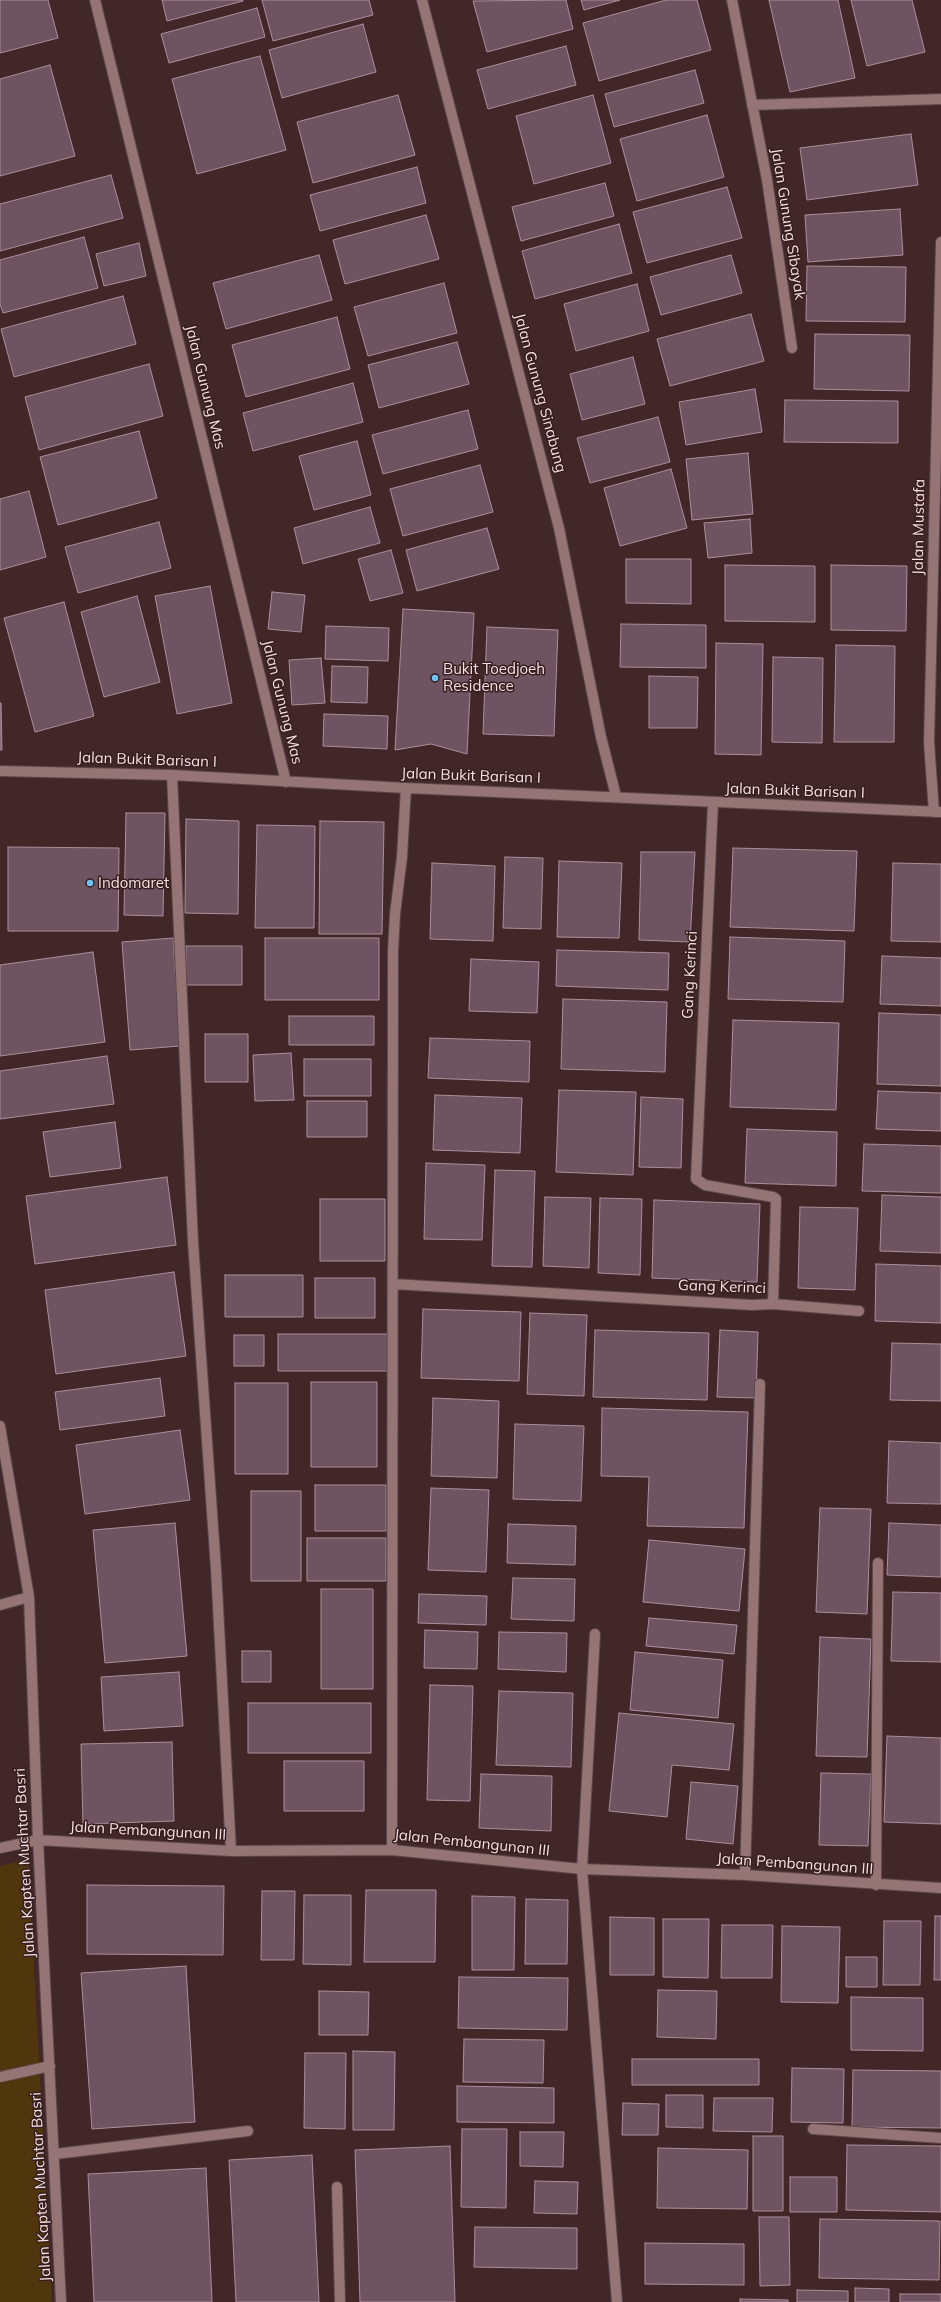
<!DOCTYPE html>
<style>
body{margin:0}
canvas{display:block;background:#412728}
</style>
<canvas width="941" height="2302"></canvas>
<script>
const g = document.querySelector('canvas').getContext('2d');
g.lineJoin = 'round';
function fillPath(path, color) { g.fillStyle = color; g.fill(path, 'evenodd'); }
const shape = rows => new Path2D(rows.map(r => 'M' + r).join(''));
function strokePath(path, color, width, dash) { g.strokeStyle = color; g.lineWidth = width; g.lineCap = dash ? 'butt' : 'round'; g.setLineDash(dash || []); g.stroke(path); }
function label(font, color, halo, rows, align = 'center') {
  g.font = font + ' Mulish,sans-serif'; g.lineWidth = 3; g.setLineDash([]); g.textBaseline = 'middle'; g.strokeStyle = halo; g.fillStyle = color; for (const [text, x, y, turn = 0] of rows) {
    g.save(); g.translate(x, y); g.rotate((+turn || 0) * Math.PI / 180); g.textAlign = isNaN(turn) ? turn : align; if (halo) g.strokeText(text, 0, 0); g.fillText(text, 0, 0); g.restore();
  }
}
const green = shape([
 [28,1859,52,2302,0,2302,0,1866]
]);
const building = shape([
 [0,0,48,0,58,38,0,53,0,0],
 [162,0,243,0,243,1,167,21,162,0],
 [262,0,369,0,373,15,273,41,262,0],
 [566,0,573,29,487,52,473,1,566,0],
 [581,0,620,0,584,10,581,0],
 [666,0,697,0,711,50,599,81,583,23,666,0],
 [769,0,838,0,855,78,790,92,769,0],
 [851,0,912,0,925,52,867,66,851,0],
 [257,8,265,37,169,63,161,34,257,8],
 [363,24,376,72,282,98,269,50,363,24],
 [566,46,576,85,488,109,477,70,566,46],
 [260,56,286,150,197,174,172,79,260,56],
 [50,65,75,156,0,176,0,79,50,65],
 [695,70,704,103,614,127,605,94,695,70],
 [398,95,415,155,313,183,297,122,398,95],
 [593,95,611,163,534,184,516,116,593,95],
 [707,115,724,177,637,201,620,139,707,115],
 [911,134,918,185,807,200,800,148,911,134],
 [417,167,426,203,320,231,310,195,417,167],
 [111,175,123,218,0,251,0,204,111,175],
 [605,183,614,216,521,241,512,207,605,183],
 [727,187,742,238,647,263,633,212,727,187],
 [900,209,903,255,808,262,805,215,900,209],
 [426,215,439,259,345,284,333,240,426,215],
 [619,224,632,273,535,299,522,251,619,224],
 [84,237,98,288,3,313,0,304,0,260,84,237],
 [139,243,146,276,104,286,96,254,139,243],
 [319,255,332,300,226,329,213,283,319,255],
 [731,255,742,293,661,315,650,277,731,255],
 [807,266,906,267,905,322,806,321,807,266],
 [444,283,457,333,368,356,354,307,444,283],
 [637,284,649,331,576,351,564,304,637,284],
 [123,296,136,344,14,377,1,329,123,296],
 [751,314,764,361,670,386,657,339,751,314],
 [337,317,350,369,246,397,232,345,337,317],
 [815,334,910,335,909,391,814,389,815,334],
 [457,342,469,384,379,408,368,365,457,342],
 [633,357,645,404,582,420,570,374,633,357],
 [149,364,163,416,39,450,25,397,149,364],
 [353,383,363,422,253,451,243,413,353,383],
 [755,389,762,432,686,445,679,402,755,389],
 [785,400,898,401,898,443,784,442,785,400],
 [468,410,478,449,383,474,372,435,468,410],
 [658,417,670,462,590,483,577,438,658,417],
 [139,431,157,498,58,525,40,457,139,431],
 [357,441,371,495,314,510,299,456,357,441],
 [748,453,753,514,692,520,686,459,748,453],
 [480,465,493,512,403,536,390,489,480,465],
 [671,469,687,528,620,546,604,488,671,469],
 [29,491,46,557,0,570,0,499,29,491],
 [370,507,380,543,303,564,294,528,370,507],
 [750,519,752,553,708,558,704,523,750,519],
 [159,522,171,568,78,593,65,547,159,522],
 [487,528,499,569,417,591,406,550,487,528],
 [391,550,403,593,370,601,358,559,391,550],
 [626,559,691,559,691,604,626,603,626,559],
 [725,565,815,566,815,622,725,621,725,565],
 [831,565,907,566,906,631,831,630,831,565],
 [210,586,232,703,177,714,155,596,210,586],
 [272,592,305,595,301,632,268,629,272,592],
 [137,596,160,682,104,697,81,612,137,596],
 [64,602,94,716,35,732,4,618,64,602],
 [403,609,474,613,467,754,431,744,395,750,403,609],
 [621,624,706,625,706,668,620,667,621,624],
 [326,626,389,628,388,661,325,659,326,626],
 [487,627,558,630,554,736,483,734,487,627],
 [716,643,763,644,761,755,715,754,716,643],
 [836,645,895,646,894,742,834,742,836,645],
 [773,657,823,658,822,743,772,742,773,657],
 [321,658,325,703,292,705,289,660,321,658],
 [332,666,368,667,367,703,331,702,332,666],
 [649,676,698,677,697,728,649,728,649,676],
 [0,703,1,703,2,750,0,750,0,703],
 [324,714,388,716,387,749,323,746,324,714],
 [126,813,165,813,163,916,124,915,126,813],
 [186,819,239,821,238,914,185,913,186,819],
 [320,821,384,822,382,934,319,934,320,821],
 [257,825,315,826,314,928,255,928,257,825],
 [8,847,119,848,118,931,8,931,8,847],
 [733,848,857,851,854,931,730,927,733,848],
 [641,852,695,852,690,942,639,940,641,852],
 [505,857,543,858,541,929,503,928,505,857],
 [559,861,622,863,619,938,557,937,559,861],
 [432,863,495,866,493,941,430,939,432,863],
 [893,863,941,864,941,942,891,941,893,863],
 [730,937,845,941,843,1002,728,999,730,937],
 [173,938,180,1046,130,1050,122,942,173,938],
 [265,938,379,938,379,1000,265,1000,265,938],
 [186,946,242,946,242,985,186,985,186,946],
 [557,950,669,953,668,990,556,986,557,950],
 [93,952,105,1042,0,1056,0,965,93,952],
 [882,956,941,958,941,1006,880,1004,882,956],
 [471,959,539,962,537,1013,469,1011,471,959],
 [563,999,667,1002,665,1072,561,1069,563,999],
 [879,1013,941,1015,941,1086,877,1084,879,1013],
 [289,1016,374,1016,374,1045,289,1045,289,1016],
 [733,1020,839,1023,836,1110,730,1107,733,1020],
 [205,1034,248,1034,248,1082,205,1082,205,1034],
 [430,1038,530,1041,529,1082,428,1078,430,1038],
 [291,1053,294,1100,255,1101,253,1055,291,1053],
 [107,1056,114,1104,0,1119,0,1071,107,1056],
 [304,1059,371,1059,371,1096,304,1096,304,1059],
 [559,1090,636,1092,633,1175,556,1172,559,1090],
 [878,1091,941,1093,941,1131,876,1129,878,1091],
 [435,1095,522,1098,520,1153,433,1150,435,1095],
 [641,1097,683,1099,681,1168,639,1167,641,1097],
 [307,1101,367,1101,367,1137,307,1137,307,1101],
 [115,1122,121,1168,50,1177,43,1132,115,1122],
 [747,1129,837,1132,836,1186,745,1183,747,1129],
 [864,1144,941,1146,941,1193,862,1191,864,1144],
 [426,1163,485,1165,482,1240,424,1239,426,1163],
 [495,1170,535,1171,532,1267,492,1266,495,1170],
 [167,1177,176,1245,35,1264,26,1196,167,1177],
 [882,1195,941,1197,941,1253,880,1251,882,1195],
 [545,1197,591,1198,589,1268,543,1266,545,1197],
 [600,1198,642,1199,640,1275,598,1273,600,1198],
 [320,1199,385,1199,385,1261,320,1261,320,1199],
 [654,1200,760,1204,757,1282,652,1278,654,1200],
 [800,1207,858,1208,855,1290,798,1288,800,1207],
 [876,1264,941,1266,941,1323,875,1321,876,1264],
 [174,1272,186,1356,56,1374,45,1290,174,1272],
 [225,1275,303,1275,303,1317,225,1317,225,1275],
 [315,1278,375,1278,375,1318,315,1318,315,1278],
 [423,1309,521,1312,519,1381,421,1378,423,1309],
 [530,1313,587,1315,584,1396,527,1394,530,1313],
 [595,1330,709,1333,707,1400,593,1397,595,1330],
 [720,1330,758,1332,756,1398,717,1397,720,1330],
 [278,1334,388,1334,388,1371,278,1371,278,1334],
 [234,1335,264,1335,264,1366,234,1366,234,1335],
 [892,1343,941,1344,941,1401,890,1400,892,1343],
 [160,1378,165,1416,60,1430,55,1392,160,1378],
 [311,1382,377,1382,377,1467,311,1467,311,1382],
 [235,1383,288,1383,288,1474,235,1474,235,1383],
 [433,1398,499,1401,497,1478,431,1476,433,1398],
 [602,1408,748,1412,744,1528,647,1526,649,1477,601,1476,602,1408],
 [515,1424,584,1426,581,1501,513,1499,515,1424],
 [180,1430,190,1500,85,1514,76,1445,180,1430],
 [889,1441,941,1443,941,1504,887,1503,889,1441],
 [315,1485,386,1485,386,1531,315,1531,315,1485],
 [431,1488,489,1490,486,1572,428,1570,431,1488],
 [251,1491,301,1491,301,1581,251,1581,251,1491],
 [820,1508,871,1509,867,1614,816,1612,820,1508],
 [175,1523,187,1656,105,1663,93,1530,175,1523],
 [889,1523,941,1525,941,1577,887,1575,889,1523],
 [508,1524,576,1526,575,1565,507,1563,508,1524],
 [307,1538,386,1538,386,1581,307,1581,307,1538],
 [649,1540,745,1549,739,1611,643,1602,649,1540],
 [513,1578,575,1579,574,1621,511,1619,513,1578],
 [321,1589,373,1589,373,1689,321,1689,321,1589],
 [893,1592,941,1593,941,1662,891,1661,893,1592],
 [419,1594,487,1596,486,1625,418,1623,419,1594],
 [649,1618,737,1625,734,1654,646,1646,649,1618],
 [425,1630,478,1632,477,1669,424,1668,425,1630],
 [499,1632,567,1633,566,1672,498,1669,499,1632],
 [820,1637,871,1639,867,1757,816,1756,820,1637],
 [242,1651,271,1651,271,1682,242,1682,242,1651],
 [635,1652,723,1660,718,1718,630,1710,635,1652],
 [179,1672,183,1726,104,1731,101,1677,179,1672],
 [430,1685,473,1686,470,1801,427,1800,430,1685],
 [499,1691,573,1693,571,1767,496,1765,499,1691],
 [248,1703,371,1703,371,1753,248,1753,248,1703],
 [619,1713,734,1724,729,1770,672,1765,667,1817,609,1811,619,1713],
 [887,1736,941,1738,941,1824,884,1822,887,1736],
 [172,1742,174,1821,83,1824,81,1744,172,1742],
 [284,1761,364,1761,364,1811,284,1811,284,1761],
 [821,1773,871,1774,868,1846,819,1845,821,1773],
 [481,1774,552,1776,551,1831,479,1828,481,1774],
 [691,1782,738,1786,733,1844,686,1839,691,1782],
 [87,1885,224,1886,223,1955,87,1954,87,1885],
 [366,1890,436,1890,435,1962,364,1962,366,1890],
 [262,1891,295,1891,294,1960,261,1960,262,1891],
 [304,1895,351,1895,351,1965,303,1964,304,1895],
 [472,1896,515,1897,514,1970,472,1970,472,1896],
 [526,1899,568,1900,567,1964,525,1964,526,1899],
 [935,1916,941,1916,941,1980,934,1980,935,1916],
 [610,1917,654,1918,654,1975,610,1975,610,1917],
 [663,1919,709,1919,708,1978,663,1977,663,1919],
 [884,1921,921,1921,920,1985,883,1985,884,1921],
 [722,1925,773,1925,772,1978,721,1978,722,1925],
 [782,1926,840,1927,838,2003,781,2002,782,1926],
 [846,1957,877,1957,877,1987,846,1987,846,1957],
 [186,1966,195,2122,92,2129,81,1973,186,1966],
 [459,1977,568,1978,567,2030,458,2028,459,1977],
 [658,1990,717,1991,716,2039,657,2037,658,1990],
 [319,1991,369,1992,368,2035,319,2035,319,1991],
 [851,1997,923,1998,923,2051,851,2050,851,1997],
 [464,2039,544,2040,543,2083,463,2082,464,2039],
 [353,2051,395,2052,394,2130,353,2130,353,2051],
 [305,2053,346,2053,345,2129,304,2128,305,2053],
 [632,2059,759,2059,759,2085,632,2085,632,2059],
 [792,2068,844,2069,843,2123,791,2122,792,2068],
 [853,2070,941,2071,941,2128,852,2127,853,2070],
 [457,2086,554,2088,554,2123,457,2122,457,2086],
 [666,2095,703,2095,703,2128,666,2127,666,2095],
 [714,2098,773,2098,772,2132,713,2131,714,2098],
 [623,2103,659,2104,658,2135,622,2135,623,2103],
 [462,2129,507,2129,506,2208,461,2207,462,2129],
 [520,2132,564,2132,563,2167,520,2166,520,2132],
 [753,2136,783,2136,783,2211,753,2211,753,2136],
 [847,2145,941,2146,941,2212,846,2210,847,2145],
 [450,2146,455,2302,360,2302,355,2150,450,2146],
 [658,2148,748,2150,747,2209,657,2208,658,2148],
 [312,2155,319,2302,236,2302,229,2160,312,2155],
 [206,2168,212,2302,94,2302,88,2174,206,2168],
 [790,2177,837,2177,837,2212,790,2212,790,2177],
 [535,2181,578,2182,577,2214,534,2213,535,2181],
 [759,2217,789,2217,790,2285,760,2286,759,2217],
 [820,2219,940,2221,939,2280,819,2278,820,2219],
 [475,2227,577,2228,577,2269,474,2267,475,2227],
 [645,2243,744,2244,744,2285,645,2284,645,2243],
 [855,2288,889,2289,889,2302,855,2302,855,2288],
 [797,2290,848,2291,848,2302,797,2302,797,2290],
 [900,2294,941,2294,941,2302,900,2302,900,2294],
 [740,2299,788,2300,788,2302,740,2302,740,2299]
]);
const lane = shape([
 [0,1848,38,1840]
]);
const street = shape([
 [95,0,286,782],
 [422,0,559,528,601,737,616,796],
 [732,0,767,180,792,348],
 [752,105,941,99],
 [0,771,172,775,406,788,941,812],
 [172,775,193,1242,216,1569,231,1851],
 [934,812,929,742,941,242],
 [393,1284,752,1305,773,1304,776,1199,773,1197,705,1185,696,1179,713,802],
 [773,1304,859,1311],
 [0,1426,29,1597,38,1840,61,2302],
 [0,1605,29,1597],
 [595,1634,582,1869,617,2302],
 [38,1840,231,1851,392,1850,582,1869,745,1875,941,1888],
 [392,1850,393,951,395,914,402,857,406,788],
 [745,1875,760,1384],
 [876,1885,878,1563],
 [0,2077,50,2066],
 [813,2129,941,2138],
 [55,2154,248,2131],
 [337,2187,340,2302]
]);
const markers = [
 [435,678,4,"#6ec2f3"],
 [90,883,4,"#6ec2f3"]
];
const streetNames = [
 ["Jalan Gunung Sibayak",788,224,81],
 ["Jalan Gunung Mas",205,387,76],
 ["Jalan Gunung Sinabung",540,393,75],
 ["Jalan Mustafa",919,527,-89],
 ["Jalan Gunung Mas",282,702,76],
 ["Jalan Bukit Barisan I",147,760,2],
 ["Jalan Bukit Barisan I",471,776,2],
 ["Jalan Bukit Barisan I",795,791,2],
 ["Gang Kerinci",690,975,-87],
 ["Gang Kerinci",722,1287,2],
 ["Jalan Pembangunan III",148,1831,3],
 ["Jalan Pembangunan III",472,1843,6],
 ["Jalan Kapten Muchtar Basri",25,1863,-93],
 ["Jalan Pembangunan III",795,1864,4],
 ["Jalan Kapten Muchtar Basri",41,2187,-93]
];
const poiNames = [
 ["Bukit Toedjoeh",443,669],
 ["Residence",443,686],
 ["Indomaret",98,883]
];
fillPath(green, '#50360c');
fillPath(building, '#6e5360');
strokePath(building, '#ab8e9b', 1);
strokePath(lane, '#5c4647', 12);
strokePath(street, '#5c4647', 12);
strokePath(lane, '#947475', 10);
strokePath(street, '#947475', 10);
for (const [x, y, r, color] of markers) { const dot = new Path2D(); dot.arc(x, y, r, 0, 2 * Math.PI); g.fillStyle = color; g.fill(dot); strokePath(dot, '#371d1f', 1.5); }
label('15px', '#f3e1e1', '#371d1f', streetNames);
label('15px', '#f3e1e1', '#371d1f', poiNames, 'left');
</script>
